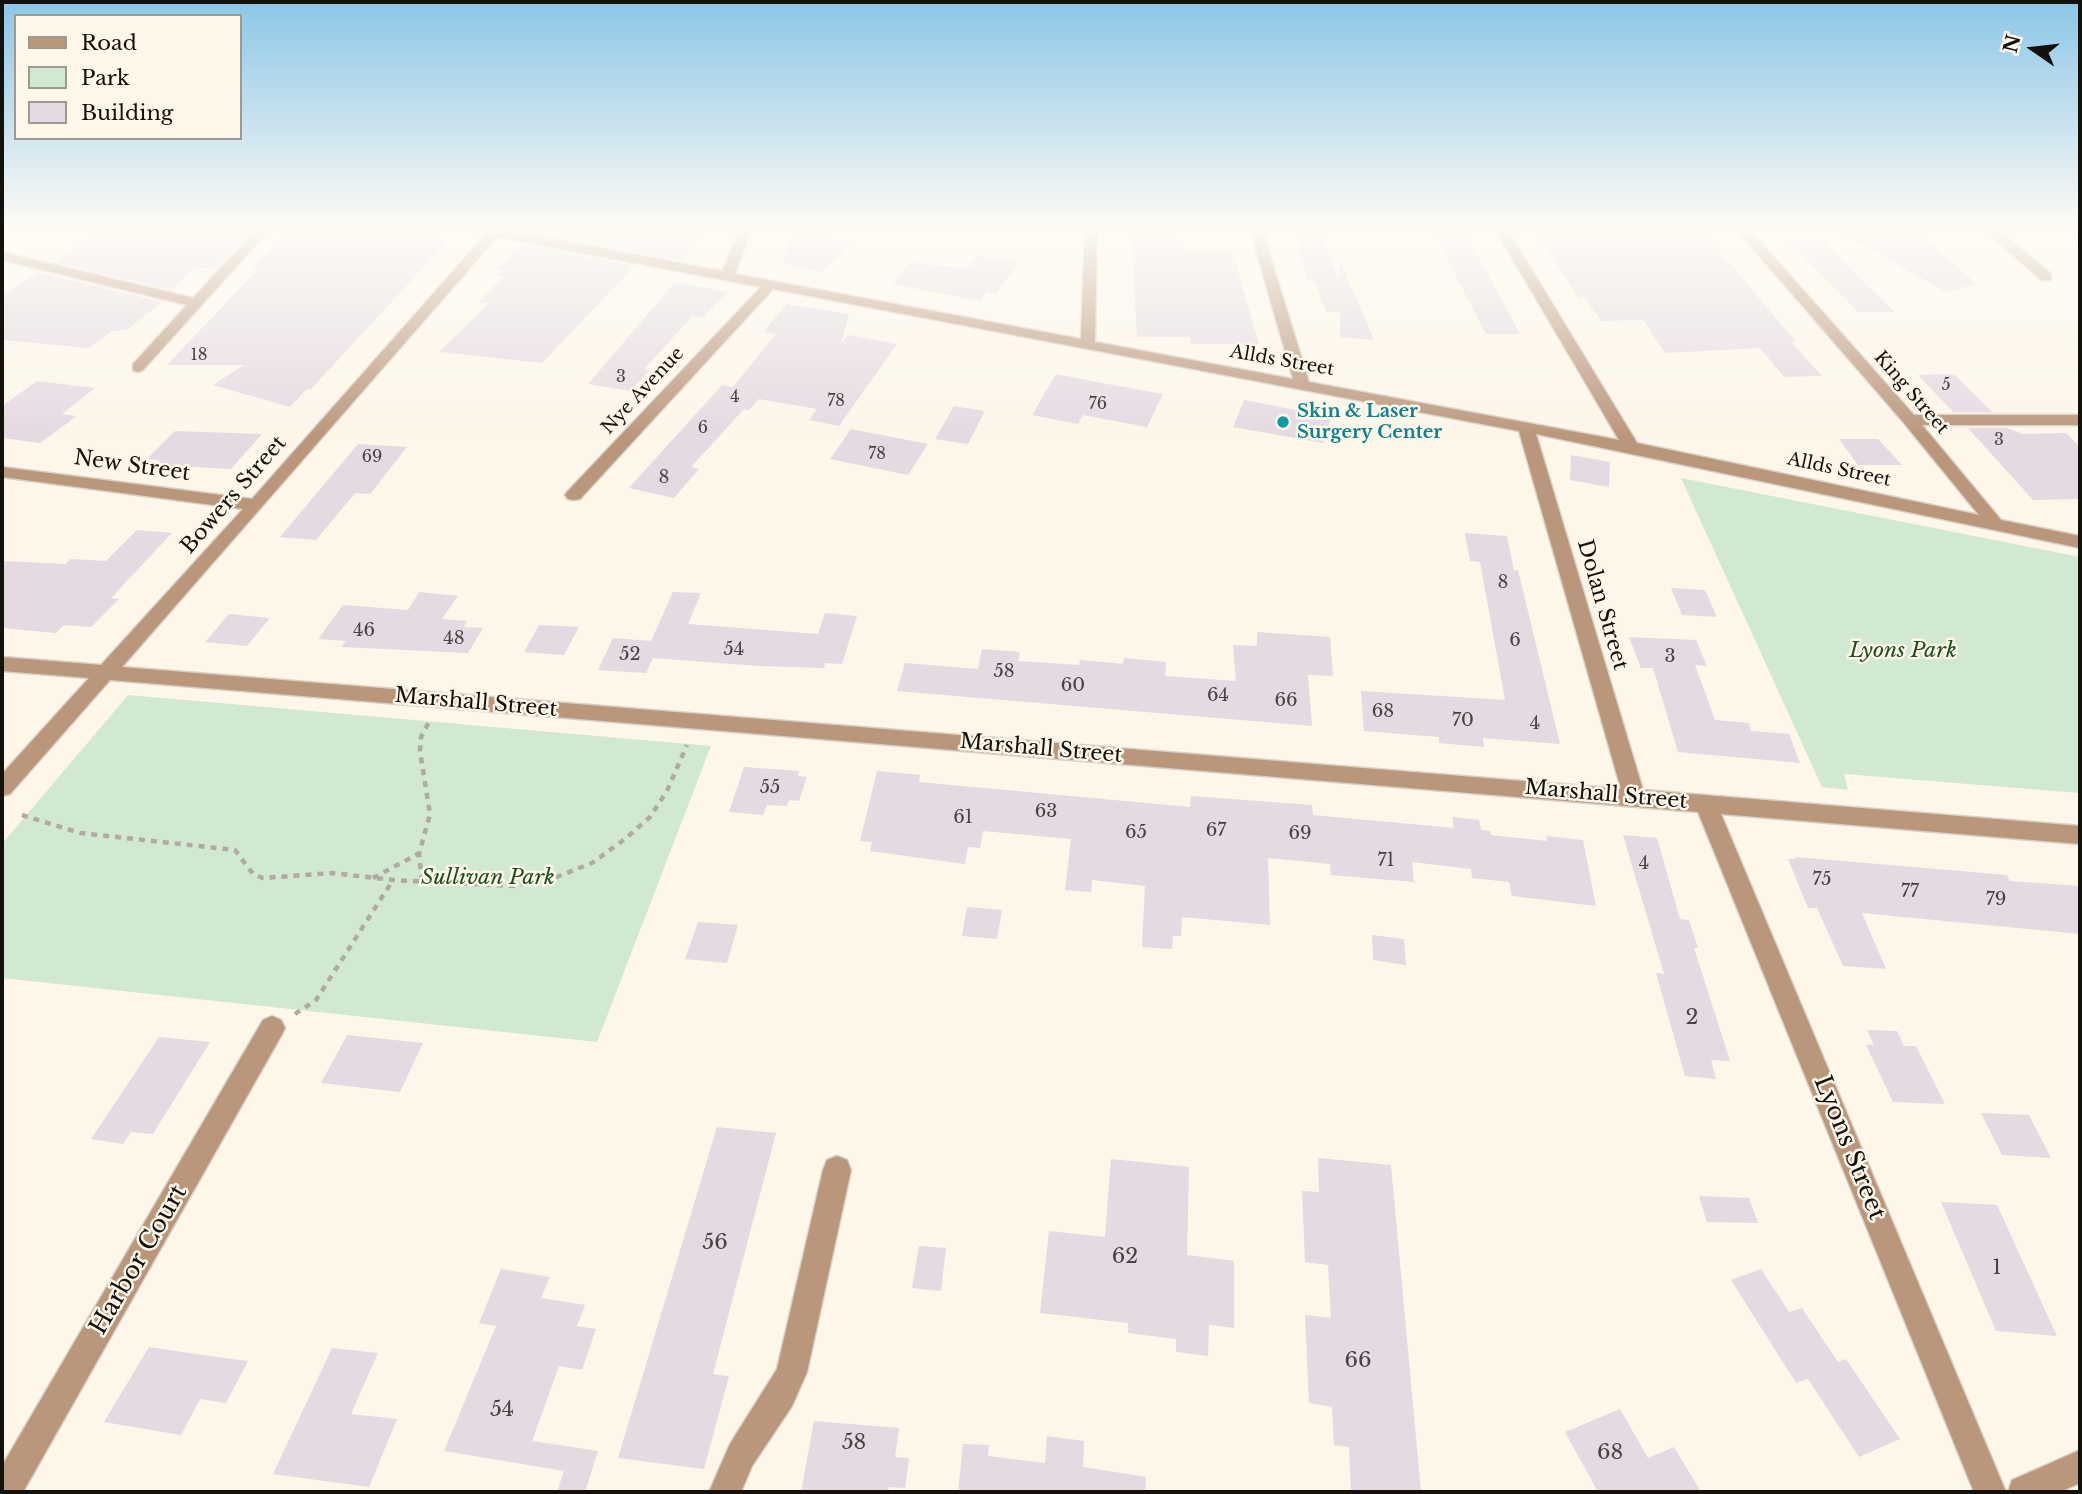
<!DOCTYPE html>
<style>
body{margin:0}
#map{position:relative;width:2082px;height:1494px;overflow:hidden;background:#fdf6e9;font-family:"Libre Baskerville",serif}
canvas{display:block}
.frame{position:absolute;inset:0;border:4px solid #13110c;pointer-events:none}
.legend{position:absolute;left:14px;top:14px;width:228px;height:126px;box-sizing:border-box;background:#fdf6e9;border:2px solid #9f9a91;margin:0;padding:9px 12px;list-style:none;font-size:21px;color:#13110c}
.legend li{display:flex;align-items:center;gap:14px;height:35px}
.legend b{width:35px;border:2px solid #9f9a91}
.north{position:absolute;left:1998px;top:14px;width:70px;height:70px;-webkit-text-stroke:5px #fdf6e9;paint-order:stroke;rotate:284deg;font-size:19px;font-weight:700;line-height:28px;text-align:center;color:#13110c}
.north::after{content:'';display:block;margin:auto;width:24px;height:32px;background:#13110c;clip-path:polygon(50% 0,100% 100%,50% 72%,0 100%)}
</style>
<div id="map">
<canvas width="2082" height="1494"></canvas>
<div class="frame"></div>
<ul class="legend">
<li><b style="height:9px;background:#ba967b"></b>Road</li>
<li><b style="height:19px;background:#d1e9d0"></b>Park</li>
<li><b style="height:19px;background:#e5d9e2"></b>Building</li>
</ul>
<div class="north">N</div>
</div>
<script>
const g = document.querySelector('canvas').getContext('2d');
g.lineJoin = 'round';
function fillPath(path, color) { g.fillStyle = color; g.fill(path, 'evenodd'); }
const shape = rows => new Path2D(rows.map(r => 'M' + r).join(''));
function strokePath(path, color, width, dash) { g.strokeStyle = color; g.lineWidth = width; g.lineCap = dash ? 'butt' : 'round'; g.setLineDash(dash || []); g.stroke(path); }
function label(font, color, halo, rows, align = 'center') {
  g.font = font + ' "Libre Baskerville",serif'; g.lineWidth = 5; g.setLineDash([]); g.textBaseline = 'middle'; g.strokeStyle = halo; g.fillStyle = color; for (const [text, x, y, turn = 0] of rows) {
    g.save(); g.translate(x, y); g.rotate((+turn || 0) * Math.PI / 180); g.textAlign = isNaN(turn) ? turn : align; if (halo) g.strokeText(text, 0, 0); g.fillText(text, 0, 0); g.restore();
  }
}
const green = shape([
 [1681,478,2080,557,2080,793,1844,774,1848,790,1822,787],
 [128,695,711,746,597,1042,2,978,2,844]
]);
const building = shape([
 [103,229,254,229,218,267,192,269,172,290,53,262],
 [287,229,394,229,449,240,311,389,307,389,290,407,213,385,244,365,167,365,258,269,252,269],
 [540,229,704,229,683,261,653,255,649,251,646,254,535,233],
 [794,229,834,229,831,239,857,239,822,272,782,264],
 [1131,229,1172,229,1174,238,1184,241,1185,250,1232,250,1259,344,1191,344,1190,337,1137,337],
 [1319,229,1339,279,1340,261,1374,340,1340,337,1340,312,1326,312,1314,281,1308,281,1297,249,1301,249,1297,238],
 [1431,229,1464,229,1520,334,1486,334],
 [1701,229,1796,342,1791,342,1822,376,1784,377,1760,348,1665,353,1643,320,1601,321,1585,298,1579,299,1537,236,1605,234,1602,230],
 [1833,229,1916,229,1976,284,1946,292],
 [1786,239,1821,239,1895,312,1858,312],
 [522,244,635,266,542,363,439,352,489,303,478,302,505,276,497,276,502,271,495,270],
 [977,255,1019,262,995,294,987,292,980,301,892,284,911,262,967,269],
 [38,272,162,302,128,329,111,332,88,348,2,340,2,296],
 [675,282,728,292,702,318,693,316,644,369,650,370,630,391,588,384],
 [787,304,849,314,841,344,848,335,897,344,839,426,809,420,817,409,759,399,749,410,744,409,691,467,699,469,674,498,629,488,722,385,733,387,776,334,763,332],
 [1056,374,1102,383,1163,394,1147,427,1083,415,1078,424,1032,415],
 [1954,374,1992,412,1953,412,1918,375],
 [37,381,95,388,62,414,77,416,40,443,2,438,2,406],
 [1244,400,1331,417,1323,443,1233,427],
 [954,406,985,411,968,444,935,439],
 [1968,428,2007,428,2023,434,2066,433,2080,447,2080,499,2033,500],
 [851,429,928,444,908,475,830,459],
 [175,431,262,434,231,469,155,465,160,460,147,459],
 [1839,439,1878,439,1902,465,1858,465],
 [358,444,407,447,370,494,355,493,316,540,280,537],
 [1571,455,1610,462,1609,487,1570,480],
 [137,530,172,533,111,598,119,599,91,627,64,625,56,633,2,628,2,561,66,564,70,559,106,561],
 [1465,533,1507,536,1514,570,1518,570,1560,744,1483,738,1484,747,1439,743,1439,737,1364,731,1361,691,1505,700,1480,562,1470,561],
 [1671,588,1705,590,1717,617,1682,615],
 [419,592,458,596,442,619,467,621,464,627,483,628,468,653,341,647,346,641,318,639,343,605,408,610],
 [673,592,701,593,688,624,818,634,825,613,857,616,842,664,825,663,824,668,759,666,653,658,646,673,598,670,613,638,651,641],
 [229,614,270,618,247,646,205,642],
 [539,625,579,627,564,655,524,652],
 [1257,632,1330,637,1333,676,1308,675,1312,726,897,691,905,663,978,669,982,649,1020,652,1018,661,1079,665,1080,660,1123,664,1124,658,1166,662,1165,676,1236,681,1233,645,1257,646],
 [1629,637,1696,640,1707,666,1695,665,1715,720,1749,723,1751,731,1789,734,1800,763,1678,752,1653,668,1641,668],
 [744,767,799,771,798,776,807,777,799,801,789,800,787,806,767,805,763,815,729,812],
 [877,771,920,775,919,782,1190,807,1191,796,1312,805,1313,815,1454,828,1452,817,1479,820,1481,830,1490,831,1491,835,1547,841,1546,836,1583,840,1596,906,1512,896,1509,882,1472,878,1471,869,1412,862,1414,882,1331,875,1330,864,1268,858,1270,925,1182,917,1181,936,1173,936,1172,949,1142,947,1145,886,1092,880,1091,892,1065,890,1071,839,983,831,980,848,968,847,965,864,870,851,872,842,860,841],
 [1623,835,1657,838,1680,919,1689,920,1698,948,1694,948,1730,1061,1711,1060,1716,1079,1685,1076,1656,973,1664,974],
 [1795,857,2007,875,2010,881,2080,886,2080,934,1862,913,1886,969,1843,966,1817,908,1808,908,1788,859,1796,859],
 [967,907,1002,910,997,939,962,936],
 [698,922,738,925,727,963,685,959],
 [1372,935,1404,939,1406,965,1373,960],
 [1867,1030,1897,1031,1904,1046,1916,1046,1945,1104,1893,1102,1866,1045,1874,1045],
 [347,1035,423,1043,400,1092,321,1083],
 [159,1037,210,1042,153,1134,131,1132,123,1144,91,1139],
 [1981,1113,2029,1115,2051,1158,2002,1155],
 [717,1127,776,1133,713,1374,729,1376,704,1469,618,1458],
 [1318,1158,1391,1165,1421,1492,1351,1492,1349,1447,1334,1445,1332,1407,1309,1403,1305,1315,1331,1318,1328,1265,1305,1262,1302,1191,1319,1192],
 [1111,1159,1189,1167,1187,1255,1234,1261,1234,1328,1209,1325,1208,1356,1176,1352,1176,1339,1128,1333,1128,1323,1040,1313,1049,1231,1105,1237],
 [1699,1196,1749,1198,1758,1223,1707,1222],
 [1941,1202,1997,1205,2057,1336,1996,1331],
 [919,1246,946,1248,941,1291,912,1288],
 [501,1269,550,1277,541,1298,585,1305,577,1326,596,1329,582,1370,559,1366,532,1441,598,1451,585,1492,557,1492,564,1471,444,1451,496,1326,479,1323],
 [1761,1269,1789,1312,1802,1308,1838,1362,1846,1359,1900,1439,1859,1457,1808,1379,1796,1383,1731,1280],
 [149,1347,202,1355,248,1361,226,1403,200,1399,181,1435,104,1422],
 [332,1348,378,1353,351,1414,397,1419,369,1487,273,1474],
 [1620,1409,1648,1458,1674,1447,1701,1492,1598,1492,1565,1432],
 [814,1421,899,1428,895,1457,909,1458,905,1488,889,1487,888,1492,801,1492],
 [1047,1436,1084,1441,1083,1467,1146,1477,1145,1492,958,1492,963,1444,989,1445,988,1456,1045,1463]
]);
const path = shape([
 [22,815,80,833,235,850,253,874,263,878,332,873,393,880,512,886,554,878,592,863,625,839,650,817,667,791,687,745],
 [373,878,418,854],
 [422,881,419,854,430,814,420,751,421,737,429,722],
 [295,1014,316,1000,393,880]
]);
const minor = shape([
 [257,229,270,229,143,370,138,372,133,370,133,364,187,305,2,260,2,252,193,298,257,229],
 [469,229,502,229,722,271,740,229,752,229,735,274,1081,339,1085,229,1097,229,1095,342,1293,379,1250,229,1262,229,1309,382,1619,440,1495,229,1507,229,1637,443,1979,515,1904,423,1736,229,1749,229,1914,415,2080,415,2080,425,1922,425,2001,520,2080,536,2080,548,1536,434,1643,790,2080,826,2080,844,1721,814,2006,1492,1974,1492,1698,812,110,680,10,794,2,796,2,774,89,678,2,671,2,657,101,665,243,509,2,477,2,467,252,499,485,235,469,229],
 [497,237,761,287,568,491,565,495,568,499,574,500,580,499,773,289,1519,431,1621,789,122,667,497,237],
 [1984,229,1997,229,2051,274,2051,280,2041,280,1984,229],
 [272,1016,281,1020,285,1028,281,1036,23,1492,2,1492,2,1466,263,1020,272,1016],
 [837,1156,847,1160,851,1170,807,1372,792,1406,752,1466,741,1492,709,1492,730,1444,777,1369,823,1170,827,1160,837,1156],
 [2080,1450,2080,1483,2060,1492,2008,1492,2012,1480,2080,1450]
]);
const markers = [
 [1283,422,7,"#0f9aa8"]
];
const farNumbernames = [
 ["18",199,355],
 ["3",621,377],
 ["5",1946,385],
 ["4",735,397],
 ["78",836,401],
 ["76",1098,404],
 ["6",703,428],
 ["3",1999,440],
 ["78",877,454],
 ["69",372,457]
];
const farStreetnames = [
 ["Allds Street",1282,361,10],
 ["Nye Avenue",643,391,-47],
 ["King Street",1911,393,49],
 ["Allds Street",1839,470,12]
];
const farCulturenames = [
 ["Skin & Laser",1297,412],
 ["Surgery Center",1297,433]
];
const numberNames = [
 ["8",664,478],
 ["8",1503,583],
 ["46",364,631],
 ["48",454,639],
 ["6",1515,641],
 ["54",734,650],
 ["52",630,655],
 ["3",1670,657],
 ["58",1004,672],
 ["60",1073,686],
 ["64",1218,696],
 ["66",1286,701],
 ["68",1383,712],
 ["70",1463,721],
 ["4",1535,724],
 ["55",770,788],
 ["63",1046,812],
 ["61",963,818],
 ["67",1216,831],
 ["65",1136,833],
 ["69",1300,834],
 ["71",1386,861],
 ["4",1644,864],
 ["75",1822,880],
 ["77",1910,892],
 ["79",1996,900]
];
const streetNames = [
 ["New Street",132,466,8],
 ["Bowers Street",234,495,-49],
 ["Dolan Street",1602,605,74],
 ["Marshall Street",476,703,5],
 ["Marshall Street",1041,749,5],
 ["Marshall Street",1606,795,5]
];
const parkNames = [
 ["Lyons Park",1903,651],
 ["Sullivan Park",488,878]
];
const nearNumbernames = [
 ["2",1692,1018],
 ["56",715,1243],
 ["62",1125,1257],
 ["1",1997,1268],
 ["66",1358,1361],
 ["54",502,1410],
 ["58",854,1443],
 ["68",1610,1453]
];
const nearStreetnames = [
 ["Lyons Street",1849,1148,68],
 ["Harbor Court",139,1260,-60]
];
fillPath(green, '#d1e9d0');
fillPath(building, '#e5d9e2');
strokePath(minor, '#d8d1c6', 3);
strokePath(path, '#b0aaa0', 4.5, [6, 6]);
fillPath(minor, '#ba967b');
const sky = g.createLinearGradient(0, 0, 0, 438);
sky.addColorStop(0, '#8bc6e8');
sky.addColorStop(0.52, '#fefbf5');
sky.addColorStop(1, '#fefbf500');
g.fillStyle = sky;
g.fillRect(0, 0, 2082, 438);
for (const [x, y, r, color] of markers) { const dot = new Path2D(); dot.arc(x, y, r, 0, 2 * Math.PI); g.fillStyle = color; g.fill(dot); strokePath(dot, '#fdf6e9', 2.5); }
label('16px', '#484342', null, farNumbernames);
label('18px', '#13110c', '#fdf6e9', farStreetnames);
label('bold 18px', '#0d838f', '#fdf6e9', farCulturenames, 'left');
label('18px', '#484342', null, numberNames);
label('21px', '#13110c', '#fdf6e9', streetNames);
label('italic 21px', '#1c4f1e', '#fdf6e9', parkNames);
label('21px', '#484342', null, nearNumbernames);
label('24px', '#13110c', '#fdf6e9', nearStreetnames);
</script>
